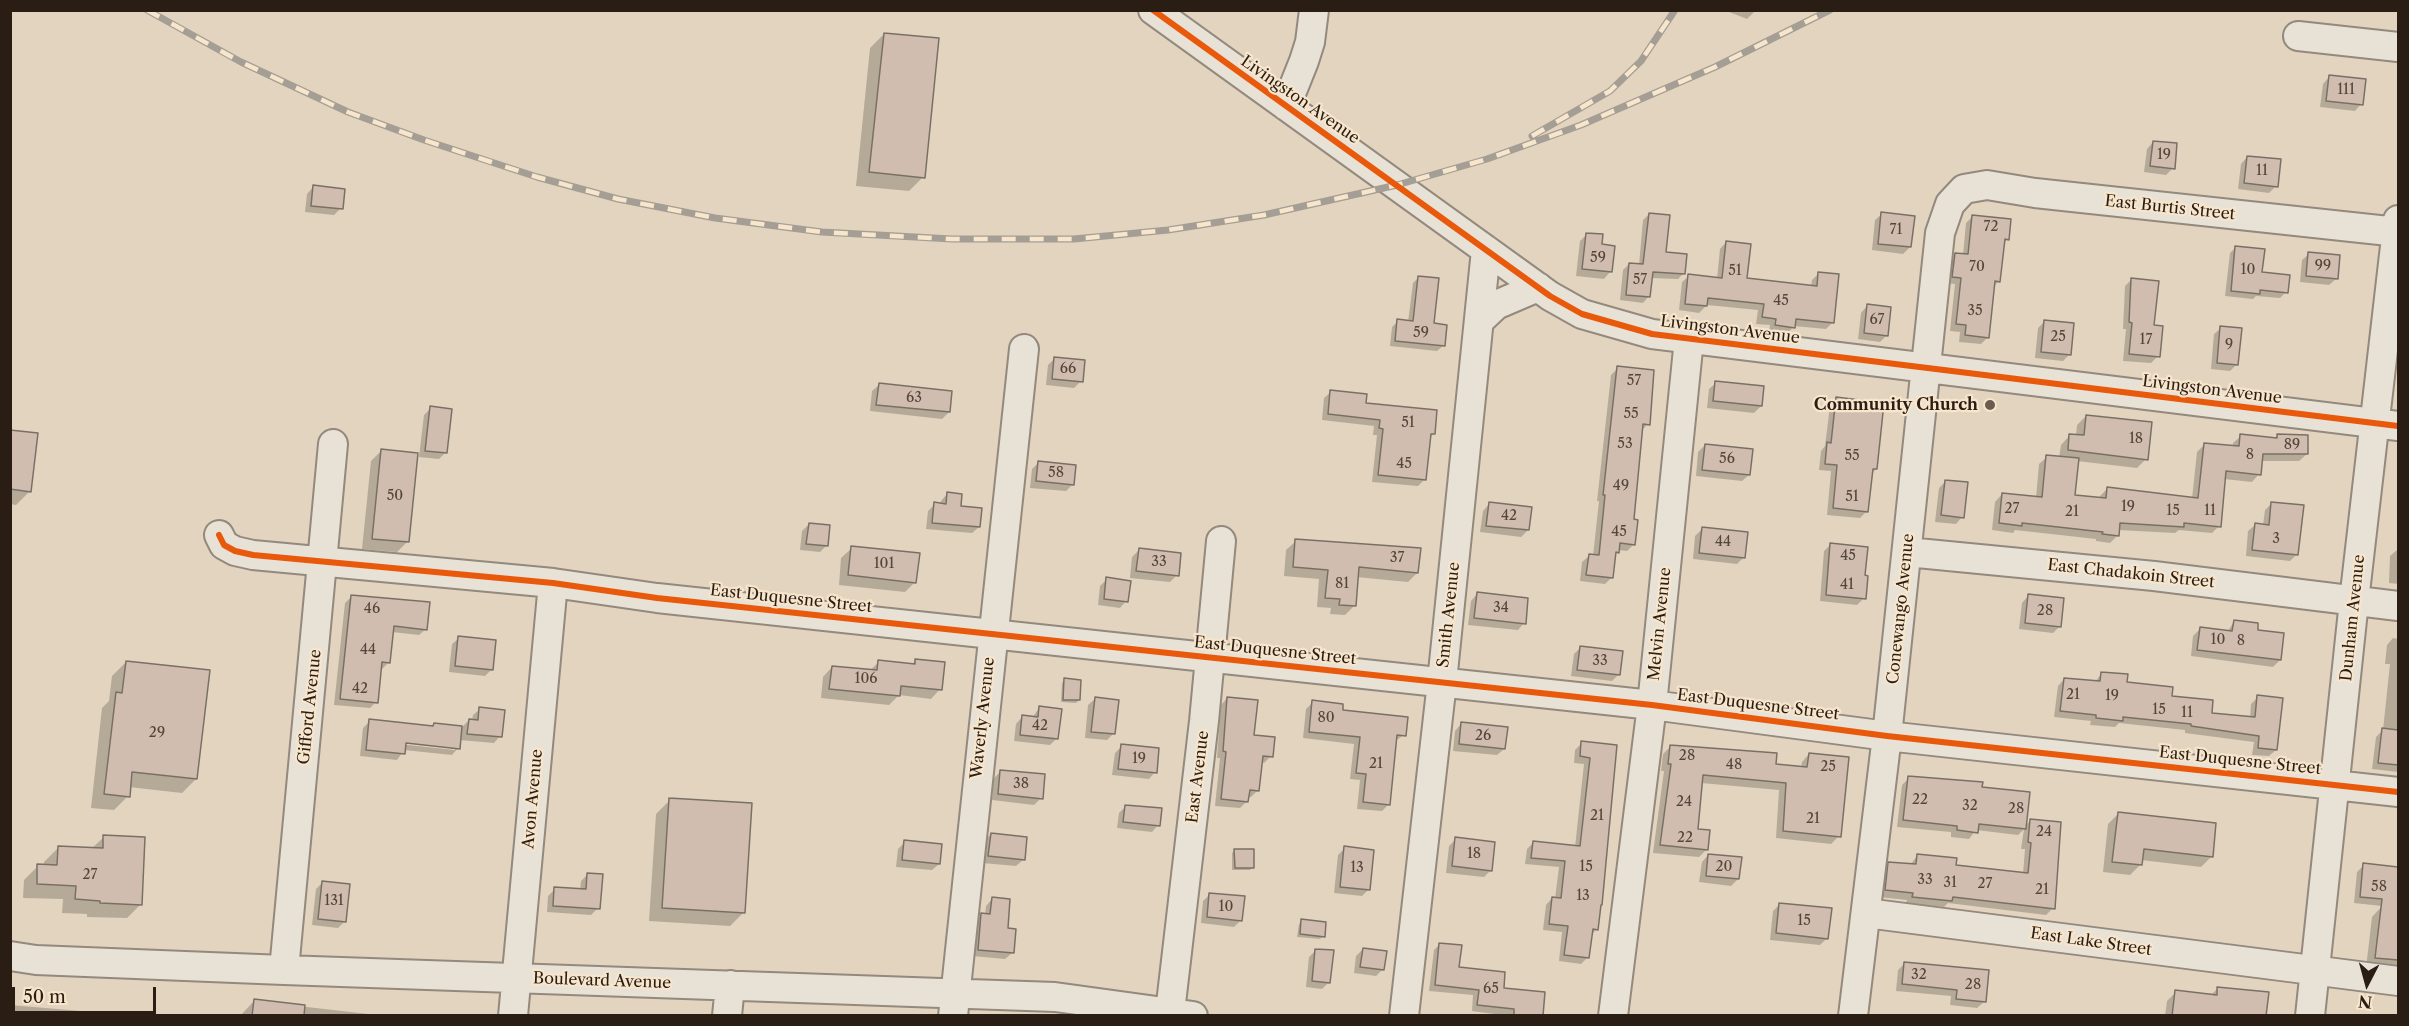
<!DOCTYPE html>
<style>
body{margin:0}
#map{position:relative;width:2409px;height:1026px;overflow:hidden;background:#e3d4bf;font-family:"Libre Caslon Text",serif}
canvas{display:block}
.frame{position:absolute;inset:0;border:12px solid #291d14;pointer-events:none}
.north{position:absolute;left:2337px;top:954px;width:60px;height:60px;-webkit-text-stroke:4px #f7e5cc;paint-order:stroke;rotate:186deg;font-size:16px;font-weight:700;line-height:24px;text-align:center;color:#291d14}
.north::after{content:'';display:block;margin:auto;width:21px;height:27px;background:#291d14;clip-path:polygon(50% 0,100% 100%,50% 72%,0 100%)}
.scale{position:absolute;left:12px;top:987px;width:144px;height:27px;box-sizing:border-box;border:3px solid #291d14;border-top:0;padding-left:8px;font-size:18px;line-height:21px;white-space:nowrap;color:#291d14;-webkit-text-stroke:4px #f7e5cc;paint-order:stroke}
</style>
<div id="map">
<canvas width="2409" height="1026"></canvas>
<div class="frame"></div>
<div class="north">N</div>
<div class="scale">50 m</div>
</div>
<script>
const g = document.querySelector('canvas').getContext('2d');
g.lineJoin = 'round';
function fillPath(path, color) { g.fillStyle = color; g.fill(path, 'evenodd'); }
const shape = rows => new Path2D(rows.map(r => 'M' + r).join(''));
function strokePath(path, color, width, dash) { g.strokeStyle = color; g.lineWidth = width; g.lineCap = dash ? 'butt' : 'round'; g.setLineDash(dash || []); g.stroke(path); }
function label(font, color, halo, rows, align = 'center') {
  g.font = font + ' "Libre Caslon Text",serif'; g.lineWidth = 4.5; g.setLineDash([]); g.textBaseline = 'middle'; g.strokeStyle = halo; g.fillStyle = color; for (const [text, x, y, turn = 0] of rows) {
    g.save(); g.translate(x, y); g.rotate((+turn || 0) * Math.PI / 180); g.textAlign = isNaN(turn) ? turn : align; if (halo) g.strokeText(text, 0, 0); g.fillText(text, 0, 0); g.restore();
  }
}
const shadow = shape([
 [1724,10,1756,10,1747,19],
 [884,34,923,177,909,191,856,186,870,48],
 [2329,77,2361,104,2355,111,2320,107,2323,84],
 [2153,142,2173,168,2166,175,2144,172,2147,149],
 [2247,157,2276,186,2269,193,2238,189,2241,164],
 [313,187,341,208,334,215,305,212,307,194],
 [1649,214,1664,254,1684,273,1678,279,1651,278,1649,296,1643,303,1620,300,1623,270,1629,264,1639,265,1643,220],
 [1882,214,1910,247,1903,254,1872,250,1875,220],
 [1973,216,2008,239,2003,244,1999,281,1993,287,1988,337,1981,344,1959,342,1960,332,1950,331,1955,284,1946,283,1949,261,1955,254,1963,255,1966,223],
 [1587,234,1601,246,1610,272,1604,279,1576,276,1580,241],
 [1726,242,1746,280,1811,287,1812,280,1819,273,1833,322,1826,329,1794,326,1787,334,1769,332,1770,325,1756,324,1758,310,1707,305,1699,313,1679,310,1682,282,1689,276,1717,279,1720,249],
 [2236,247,2261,273,2286,292,2280,298,2256,296,2253,299,2225,296,2230,253],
 [2309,254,2336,279,2329,285,2300,282,2302,260],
 [1418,278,1433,325,1443,346,1437,351,1390,346,1392,327,1398,321,1408,322,1413,283],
 [2132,279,2153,326,2158,356,2151,363,2123,361,2126,329,2123,329,2125,286],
 [1867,306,1887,335,1880,342,1858,339,1861,313],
 [2045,321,2070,354,2063,361,2035,358,2038,328],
 [2221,328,2237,364,2230,371,2211,369,2214,334],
 [1055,358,1081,381,1074,388,1046,385,1048,365],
 [1618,368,1648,424,1641,431,1632,521,1634,544,1627,551,1618,550,1614,556,1612,577,1605,584,1580,581,1582,562,1589,556,1593,556,1599,501,1597,501,1611,375],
 [1716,383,1761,406,1754,413,1707,408,1709,389],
 [879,385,949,412,942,419,870,411,872,391],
 [1331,392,1433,434,1429,438,1425,479,1418,486,1372,482,1377,435,1373,435,1374,426,1322,420,1324,398],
 [1837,399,1876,469,1871,474,1867,511,1860,518,1827,515,1831,471,1819,470,1821,451,1825,446,1830,406],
 [431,408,446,452,439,459,419,457,424,415],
 [2086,416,2146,459,2137,468,2077,461,2074,497,2100,499,2100,496,2108,488,2192,499,2197,452,2205,444,2233,447,2233,443,2241,436,2274,439,2277,436,2307,454,2299,461,2261,461,2259,474,2252,482,2224,479,2219,526,2212,533,2179,530,2175,533,2118,530,2118,535,2110,543,2096,541,2096,539,2015,530,2013,533,1992,530,1995,502,2002,494,2036,498,2039,464,2047,457,2059,458,2061,445,2070,435,2076,436,2077,425],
 [10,431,30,491,16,505,10,504],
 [1705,445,1749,475,1742,481,1696,476,1698,452],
 [382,450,407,542,397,552,362,549,371,461],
 [1039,462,1073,484,1066,491,1030,488,1032,469],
 [1946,481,1962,517,1956,524,1935,522,1939,488],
 [947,494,979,527,972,533,926,529,928,511,935,504,940,505,941,501],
 [2272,503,2297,554,2290,561,2246,556,2248,531,2255,525,2263,525,2265,510],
 [1489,504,1528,530,1521,537,1480,532,1483,511],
 [809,524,827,545,820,552,800,550,802,531],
 [1702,529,1744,557,1737,564,1693,559,1695,536],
 [1296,541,1419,549,1417,573,1408,582,1356,577,1354,606,1345,615,1330,614,1331,608,1317,607,1319,579,1284,576,1286,550],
 [1831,544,1863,577,1864,598,1857,605,1820,601,1824,551],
 [852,548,915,582,905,592,839,585,841,558],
 [1139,550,1177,575,1170,582,1130,578,1132,557],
 [2397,550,2398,584,2389,583,2390,556],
 [1107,579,1126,601,1120,608,1098,605,1100,586],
 [1477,594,1524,623,1518,630,1468,625,1471,601],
 [2028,596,2060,626,2053,633,2019,629,2022,603],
 [351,597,426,629,419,635,392,632,389,662,382,669,380,668,376,702,370,708,334,705,345,603],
 [2234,622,2256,631,2280,660,2273,667,2191,656,2193,636,2200,629,2227,632],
 [459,638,492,669,485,676,449,672,452,644],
 [2393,638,2398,639,2398,772,2372,769,2376,737,2383,730,2390,664,2385,664,2387,645],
 [1581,647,1618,675,1612,681,1571,676,1574,654],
 [916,660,940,689,931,699,899,695,889,705,821,698,823,677,832,667,869,671,879,662,911,665],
 [126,662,196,779,182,793,129,787,128,796,114,810,91,808,102,708,109,701,112,676],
 [2102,673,2210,714,2250,718,2251,704,2258,697,2276,750,2269,756,2252,755,2254,742,2185,733,2185,730,2119,723,2115,727,2090,725,2091,721,2054,717,2058,686,2064,679,2095,682],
 [1065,680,1079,700,1076,703,1061,702,1062,683],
 [1227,698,1253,736,1271,756,1264,763,1261,762,1258,790,1251,797,1247,797,1247,801,1240,808,1215,806,1220,758,1217,758,1221,705],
 [1095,699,1114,733,1107,740,1085,738,1088,705],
 [1313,702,1404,735,1395,741,1388,805,1382,811,1357,809,1360,780,1350,779,1354,744,1303,738,1306,709],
 [1039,708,1057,738,1050,745,1014,741,1016,724,1022,717,1032,718],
 [480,709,500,736,494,743,459,740,458,748,452,755,404,750,397,760,360,756,363,728,370,721,431,727,434,724,462,727,469,720,472,721,473,715],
 [399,741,455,747,455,750,399,744],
 [1461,724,1504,749,1497,755,1453,751,1455,731],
 [1582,743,1615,747,1597,929,1591,935,1588,957,1581,964,1559,961,1562,932,1543,930,1546,905,1552,898,1555,899,1559,867,1525,864,1527,849,1533,843,1575,847,1584,764,1574,763,1575,750],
 [1122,746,1155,772,1149,779,1112,775,1115,753],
 [1670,747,1801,768,1802,762,1809,754,1839,836,1831,844,1776,838,1779,790,1701,783,1696,830,1706,850,1699,857,1653,853,1664,771,1661,771,1663,754],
 [1001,771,1041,798,1034,805,992,800,994,778],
 [1909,778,1981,788,2025,826,2031,820,2053,908,2046,915,1948,903,1944,907,1906,903,1907,900,1879,897,1882,870,1889,863,1910,865,1917,856,1954,867,2023,874,2025,849,2021,849,2024,829,2018,835,1976,830,1969,839,1951,837,1951,832,1897,827,1902,785],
 [670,800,744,912,730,926,649,921,656,814],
 [1126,806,1158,825,1152,832,1117,828,1119,813],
 [2118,814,2212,856,2201,867,2141,860,2141,864,2130,875,2103,872,2108,824],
 [991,834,1023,860,1016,866,982,863,984,841],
 [104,837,141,904,127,918,87,917,87,914,62,913,63,899,23,898,24,880,38,866,44,866,44,862,58,848,91,849],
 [1456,839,1491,870,1484,877,1446,873,1449,846],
 [905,842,939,864,932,870,896,867,898,849],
 [1345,848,1369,889,1362,896,1334,893,1338,855],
 [1235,850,1253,867,1250,870,1232,870,1232,853],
 [1708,855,1738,879,1731,886,1699,882,1702,862],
 [2364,865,2387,907,2398,909,2398,972,2366,968,2372,917,2382,906,2354,903,2357,872],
 [588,874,598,908,591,915,547,912,548,896,555,889,580,891,581,881],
 [323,882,345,921,338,928,312,925,316,889],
 [1210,894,1241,920,1234,927,1201,923,1203,901],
 [992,899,1012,953,1005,959,972,956,975,921,982,915,985,915,986,906],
 [1780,904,1827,938,1820,945,1770,940,1773,911],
 [1302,921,1323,936,1320,939,1297,937,1299,924],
 [1440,944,1458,968,1502,989,1541,1016,1509,1016,1472,1011,1473,995,1429,991,1434,950],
 [1363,949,1383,969,1376,976,1354,973,1356,956],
 [1316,950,1328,983,1322,989,1306,987,1309,957],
 [1905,963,1984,1002,1977,1008,1950,1005,1951,996,1896,991,1898,970],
 [2218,988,2265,1016,2165,1016,2167,1001,2176,992,2211,995],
 [254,1001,386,1016,240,1016],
 [10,1005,93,1012,168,1016,10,1016]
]);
const building = shape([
 [884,33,939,38,925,178,869,172,884,33],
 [2329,75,2366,79,2363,105,2326,101,2329,75],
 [2153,141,2177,143,2175,169,2150,166,2153,141],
 [2247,156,2281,159,2278,187,2244,183,2247,156],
 [313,185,345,189,343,209,311,206,313,185],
 [1881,212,1915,216,1911,247,1878,244,1881,212],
 [1649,213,1670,215,1666,252,1687,254,1685,274,1653,272,1650,297,1626,295,1629,263,1643,264,1649,213],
 [1972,215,2011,219,2009,240,2005,239,2000,282,1995,281,1989,338,1965,335,1966,325,1956,324,1961,278,1952,277,1955,253,1968,254,1972,215],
 [1586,233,1603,234,1602,244,1615,246,1612,272,1582,269,1586,233],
 [1726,241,1751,244,1747,278,1817,286,1818,272,1839,274,1834,323,1796,319,1795,328,1775,325,1776,319,1762,317,1764,304,1708,298,1707,306,1685,304,1688,274,1722,278,1726,241],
 [2235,246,2265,249,2262,272,2290,275,2288,293,2260,290,2260,294,2231,291,2235,246],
 [2308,252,2340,255,2338,279,2306,276,2308,252],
 [1418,276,1439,278,1434,323,1447,325,1445,346,1395,341,1397,319,1413,321,1418,276],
 [2131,278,2159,281,2154,325,2163,326,2160,357,2129,354,2132,323,2129,322,2131,278],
 [1867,304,1891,307,1888,336,1864,333,1867,304],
 [2044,320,2074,323,2071,355,2041,352,2044,320],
 [2220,326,2242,328,2238,365,2217,363,2220,326],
 [1054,357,1085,360,1083,382,1052,379,1054,357],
 [1617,366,1654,370,1650,425,1643,424,1638,477,1634,519,1638,520,1635,545,1620,543,1619,553,1616,552,1613,578,1586,575,1589,554,1599,555,1605,495,1603,495,1617,366],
 [1715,381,1764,386,1762,406,1713,401,1715,381],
 [879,383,952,391,950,412,876,405,879,383],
 [1330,390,1367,394,1366,403,1437,410,1435,434,1431,434,1426,480,1378,475,1383,429,1379,428,1380,420,1328,414,1330,390],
 [1836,397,1884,403,1877,469,1873,469,1868,512,1833,508,1837,465,1825,464,1827,442,1831,443,1836,397],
 [430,406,452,409,447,453,425,451,430,406],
 [2086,415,2152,422,2148,460,2068,450,2069,434,2084,435,2086,415],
 [10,430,38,433,31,492,10,489,10,430],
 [2240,434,2277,438,2277,434,2308,435,2308,454,2263,454,2261,475,2226,471,2221,527,2184,523,2184,527,2120,523,2119,536,2102,534,2103,532,2022,523,2022,526,1999,523,2002,493,2042,497,2046,455,2079,458,2075,495,2106,498,2107,487,2198,498,2204,443,2239,446,2240,434],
 [1705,444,1753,449,1750,475,1702,470,1705,444],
 [381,449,418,453,409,542,372,539,381,449],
 [1038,461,1076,465,1074,485,1036,481,1038,461],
 [1945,480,1968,482,1964,518,1941,515,1945,480],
 [947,492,962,494,961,506,982,508,980,527,932,523,934,502,946,504,947,492],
 [1489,502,1532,507,1529,530,1486,526,1489,502],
 [2271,502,2304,505,2298,555,2252,550,2255,523,2269,525,2271,502],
 [809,523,830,525,828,546,806,544,809,523],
 [1702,527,1748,532,1745,558,1699,553,1702,527],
 [1295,539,1421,548,1418,573,1359,567,1356,606,1339,605,1340,599,1325,598,1328,570,1293,567,1295,539],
 [1830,543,1868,547,1865,575,1868,576,1866,599,1826,595,1830,543],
 [851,546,920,553,916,583,848,575,851,546],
 [1139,548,1181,553,1179,576,1136,571,1139,548],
 [1106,577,1131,581,1128,602,1104,599,1106,577],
 [1477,592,1528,598,1526,624,1474,618,1477,592],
 [2028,594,2064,598,2061,627,2025,623,2028,594],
 [351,595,430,602,427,630,394,626,390,663,382,662,378,703,340,699,351,595],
 [2234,620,2258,623,2258,630,2284,633,2281,660,2197,650,2200,627,2232,631,2234,620],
 [458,636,496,640,493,670,455,666,458,636],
 [1580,646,1623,651,1620,675,1577,670,1580,646],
 [915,659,945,662,942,690,901,686,900,696,829,689,832,666,877,670,878,660,915,664,915,659],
 [126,661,210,670,197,779,132,772,130,797,104,794,116,692,122,693,126,661],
 [2101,672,2128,674,2127,682,2173,687,2172,696,2213,700,2212,713,2255,717,2257,695,2283,698,2277,750,2258,748,2259,736,2191,726,2191,724,2123,717,2123,721,2096,718,2096,715,2060,711,2064,678,2100,681,2101,672],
 [1064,678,1081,680,1080,700,1063,700,1064,678],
 [1095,697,1119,700,1115,734,1091,732,1095,697],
 [1227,697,1258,700,1254,735,1275,737,1273,757,1263,756,1259,791,1250,790,1248,802,1221,799,1226,752,1223,751,1227,697],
 [1312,700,1343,704,1343,710,1408,717,1406,736,1397,735,1390,805,1363,802,1366,774,1356,773,1360,737,1309,732,1312,700],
 [1039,706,1062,709,1058,739,1020,735,1022,715,1038,717,1039,706],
 [479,707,505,710,502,737,467,734,469,719,478,720,479,707],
 [369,719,433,726,434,723,462,726,460,749,406,743,405,754,366,750,369,719],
 [1461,722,1508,727,1505,749,1459,744,1461,722],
 [2382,728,2398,730,2398,765,2378,763,2382,728],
 [1581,741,1617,745,1602,905,1601,905,1598,930,1593,929,1589,958,1564,955,1568,926,1549,924,1552,897,1561,898,1565,861,1531,858,1533,841,1580,846,1590,758,1580,756,1581,741],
 [1121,744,1159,748,1157,773,1118,769,1121,744],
 [1670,745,1777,753,1776,764,1807,767,1809,753,1849,757,1841,837,1783,831,1786,783,1703,775,1698,829,1710,830,1708,850,1660,845,1671,764,1668,764,1670,745],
 [1000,770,1045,774,1043,799,998,794,1000,770],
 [1908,776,1983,782,1982,787,2030,792,2026,829,1979,824,1978,833,1957,830,1957,826,1903,820,1908,776],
 [669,798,752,803,745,913,662,908,669,798],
 [1125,805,1162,808,1160,826,1123,822,1125,805],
 [2118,812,2216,823,2213,857,2144,849,2142,865,2112,862,2118,812],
 [2030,819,2061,822,2055,909,1953,897,1952,901,1912,897,1913,893,1885,890,1888,862,1916,864,1917,854,1957,858,1956,865,2028,873,2031,843,2028,842,2030,819],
 [991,833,1027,837,1025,860,988,856,991,833],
 [103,835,145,837,142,905,100,903,100,901,75,899,76,886,37,884,37,864,57,865,58,846,103,848,103,835],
 [1455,837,1495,842,1492,871,1452,866,1455,837],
 [904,840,942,844,940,864,902,860,904,840],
 [1344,846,1374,850,1370,890,1340,887,1344,846],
 [1234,849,1254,849,1254,868,1235,868,1234,849],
 [1708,854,1742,857,1739,879,1706,876,1708,854],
 [2363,863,2398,867,2398,960,2375,958,2382,899,2360,897,2363,863],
 [587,873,603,874,600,909,553,906,554,887,586,889,587,873],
 [322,881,350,884,346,922,318,919,322,881],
 [1209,893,1245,896,1242,921,1207,917,1209,893],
 [992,897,1010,899,1008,928,1016,929,1014,953,978,950,981,913,990,914,992,897],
 [1779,903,1832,908,1828,939,1776,933,1779,903],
 [1301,919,1326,922,1325,937,1300,934,1301,919],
 [1439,943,1462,945,1459,967,1505,972,1504,988,1545,992,1543,1016,1514,1016,1514,1009,1477,1005,1479,990,1435,985,1439,943],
 [1363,948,1387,951,1384,970,1360,967,1363,948],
 [1315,949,1334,950,1330,983,1312,981,1315,949],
 [1904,962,1989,970,1986,1002,1956,999,1957,990,1902,984,1904,962],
 [2217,987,2269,992,2266,1016,2172,1016,2175,990,2217,995,2217,987],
 [254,999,305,1005,304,1016,252,1016,254,999]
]);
const minor = shape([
 [1153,10,1550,296,1582,314,1652,334,2398,426],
 [2298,36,2398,47],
 [1286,106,1304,61,1310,42,1314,10],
 [1479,321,1496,305,1538,287],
 [219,535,224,545,235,551,253,555,553,583,657,598,1652,705,1887,736,2398,792],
 [1907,552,2154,576,2398,606],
 [1866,913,2398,981],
 [10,956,36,960,284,970,1055,997,1193,1016],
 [284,970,333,444],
 [1170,1012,1204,721,1221,541],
 [513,1016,553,583],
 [727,1016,730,985],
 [953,1016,1024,349],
 [1404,1016,1442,682,1486,250],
 [1613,1016,1652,705,1689,339],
 [1853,1016,1887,736,1940,233,1950,204,1964,189,1987,185,2035,193,2398,232],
 [2310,1016,2354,601,2398,220]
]);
const rail = shape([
 [147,10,241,62,348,112,424,140,537,177,618,199,715,218,822,232,952,239,1074,239,1168,230,1264,215,1397,185,1487,159,1581,125,1715,67,1830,10],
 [1532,136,1610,91,1641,61,1675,10]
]);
const cycleway = shape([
 [1153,10,1550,296,1582,314,1652,334,2398,426],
 [219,535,224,545,235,551,253,555,553,583,657,598,1652,705,1887,736,2398,792]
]);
const markers = [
 [1990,405,6,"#6a5d50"]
];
const numberNames = [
 ["111",2346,90],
 ["19",2164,155],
 ["11",2262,171],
 ["72",1991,227],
 ["71",1896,230],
 ["59",1598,258],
 ["99",2323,266],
 ["70",1977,267],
 ["10",2248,270],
 ["51",1735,271],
 ["57",1640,280],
 ["45",1781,301],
 ["35",1975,311],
 ["67",1877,320],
 ["59",1421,333],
 ["25",2058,337],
 ["17",2146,340],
 ["9",2229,345],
 ["66",1068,369],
 ["57",1634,381],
 ["63",914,398],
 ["55",1631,414],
 ["51",1408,423],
 ["18",2136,439],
 ["53",1625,444],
 ["89",2292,445],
 ["8",2250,455],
 ["55",1852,456],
 ["56",1727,459],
 ["45",1404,464],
 ["58",1056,473],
 ["49",1621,486],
 ["50",395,496],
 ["51",1852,497],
 ["19",2128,507],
 ["27",2012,509],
 ["15",2173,511],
 ["11",2210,511],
 ["21",2072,512],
 ["42",1509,516],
 ["45",1619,532],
 ["3",2276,539],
 ["44",1723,542],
 ["45",1848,556],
 ["37",1397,558],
 ["33",1159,562],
 ["101",884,564],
 ["81",1342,584],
 ["41",1847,585],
 ["34",1501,608],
 ["46",372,609],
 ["28",2045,611],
 ["10",2218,640],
 ["8",2241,641],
 ["44",368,650],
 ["33",1600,661],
 ["106",866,679],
 ["42",360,689],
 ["21",2073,695],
 ["19",2112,696],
 ["15",2159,710],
 ["11",2187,713],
 ["80",1326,718],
 ["42",1040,726],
 ["29",157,733],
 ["26",1483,736],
 ["28",1687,756],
 ["19",1139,759],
 ["21",1376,764],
 ["48",1734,765],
 ["25",1828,767],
 ["38",1021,784],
 ["22",1920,800],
 ["24",1684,802],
 ["32",1970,806],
 ["28",2016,809],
 ["21",1597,816],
 ["21",1813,819],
 ["24",2044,832],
 ["22",1685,838],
 ["18",1474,854],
 ["15",1586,867],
 ["20",1724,867],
 ["13",1357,868],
 ["27",90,875],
 ["33",1925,880],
 ["31",1950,883],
 ["27",1985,884],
 ["58",2379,887],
 ["21",2042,890],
 ["13",1583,896],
 ["131",334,901],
 ["10",1226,907],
 ["15",1804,921],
 ["32",1919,975],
 ["28",1973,985],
 ["65",1491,989]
];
const streetNames = [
 ["Livingston Avenue",1300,100,35],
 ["East Burtis Street",2170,208,6],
 ["Livingston Avenue",1730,330,7],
 ["Livingston Avenue",2212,390,7],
 ["East Chadakoin Street",2131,574,6],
 ["East Duquesne Street",791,599,6],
 ["Conewango Avenue",1901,609,-84],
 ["Smith Avenue",1449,615,-84],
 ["Dunham Avenue",2353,618,-84],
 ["Melvin Avenue",1660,624,-84],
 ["East Duquesne Street",1275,651,6],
 ["East Duquesne Street",1758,705,7],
 ["Gifford Avenue",310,707,-84],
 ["Waverly Avenue",983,718,-84],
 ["East Duquesne Street",2240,761,6],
 ["East Avenue",1198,777,-83],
 ["Avon Avenue",533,799,-85],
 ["East Lake Street",2091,942,8],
 ["Boulevard Avenue",602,981,2]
];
const poiNames = [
 ["Community Church",1978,405]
];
fillPath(shadow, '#0003');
fillPath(building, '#d1bcb0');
strokePath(building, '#797065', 1.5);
strokePath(minor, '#93897c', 32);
strokePath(minor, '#e8e1d6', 28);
strokePath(rail, '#a59e94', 7);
strokePath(rail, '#f7e5cc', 4.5, [14]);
strokePath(cycleway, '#e8590c', 6);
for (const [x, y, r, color] of markers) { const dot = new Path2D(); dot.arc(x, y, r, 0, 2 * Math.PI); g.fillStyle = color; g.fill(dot); strokePath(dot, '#f7e5cc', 2); }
label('14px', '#53453b', null, numberNames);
label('16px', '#291d14', '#f7e5cc', streetNames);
label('bold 16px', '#291d14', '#f7e5cc', poiNames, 'right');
</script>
